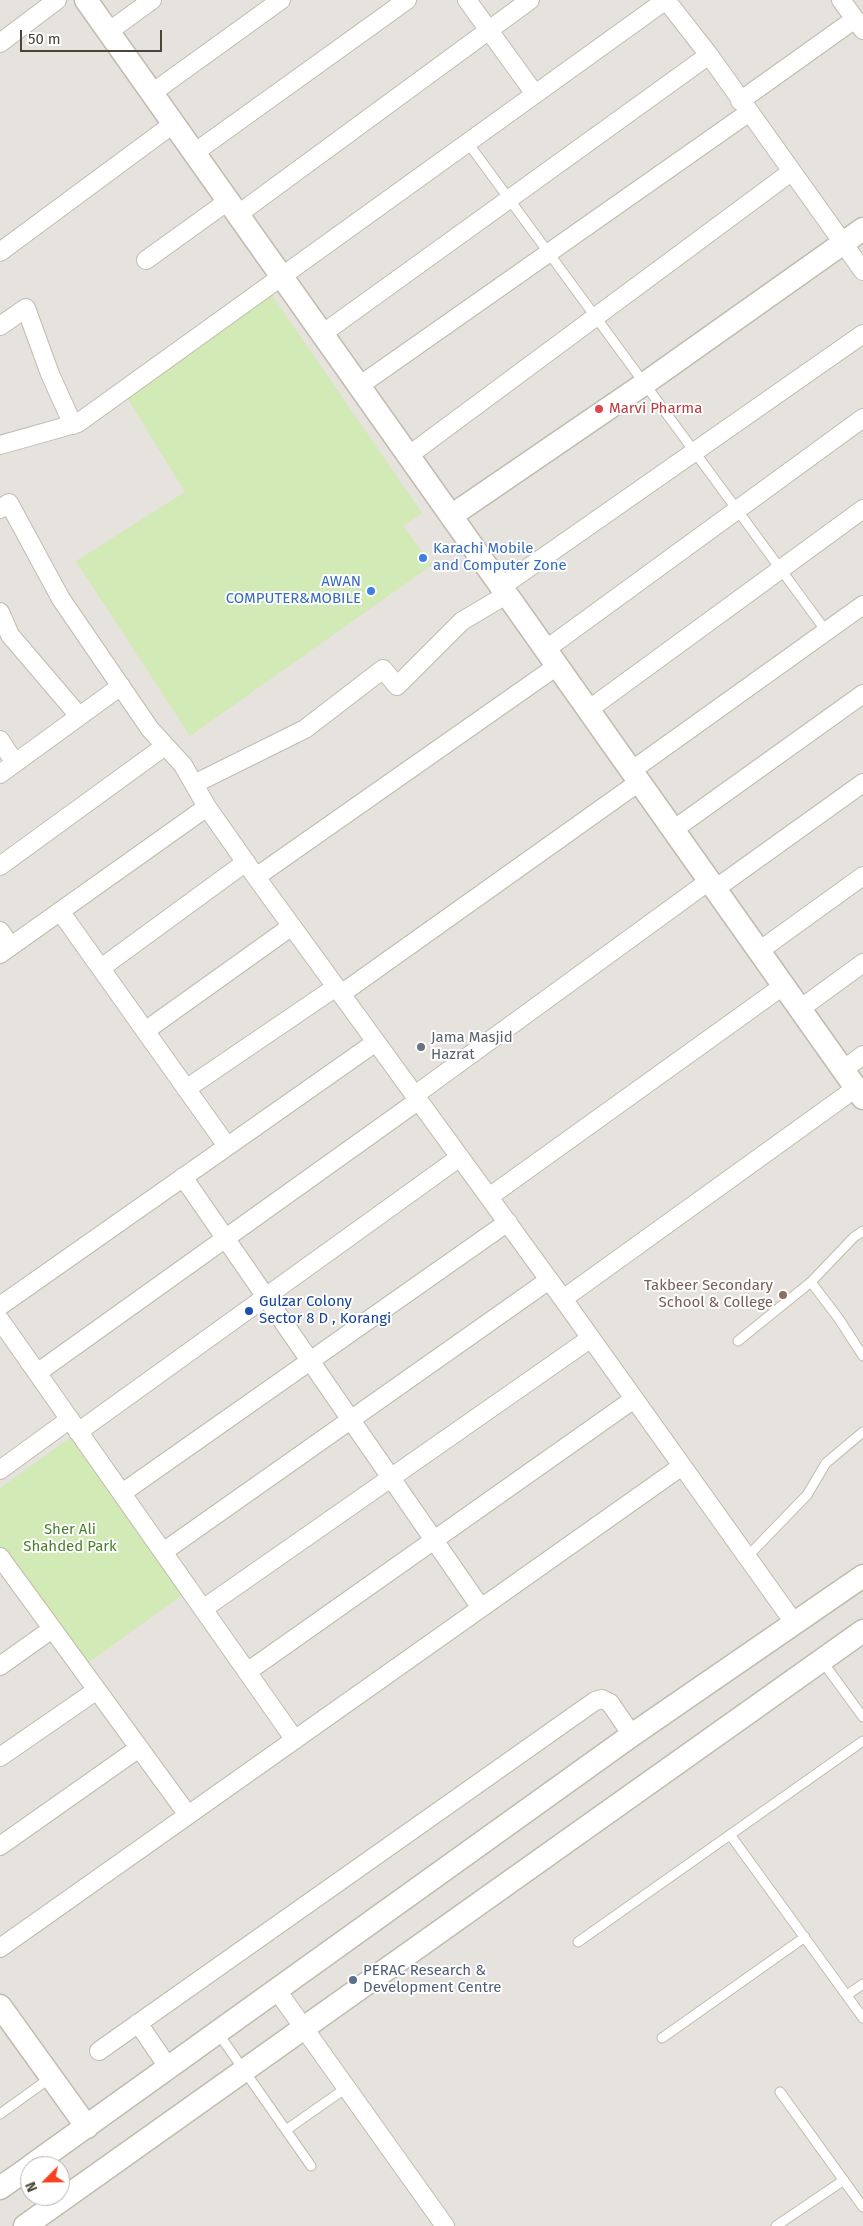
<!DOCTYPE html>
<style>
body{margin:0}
#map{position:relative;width:863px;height:2226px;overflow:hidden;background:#f6f3ec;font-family:"Fira Sans",sans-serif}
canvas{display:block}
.north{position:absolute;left:20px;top:2156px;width:50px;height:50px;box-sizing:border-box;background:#fff;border:1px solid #b7b4b0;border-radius:50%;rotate:247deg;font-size:14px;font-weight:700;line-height:20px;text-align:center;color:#4b4439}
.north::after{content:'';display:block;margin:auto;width:18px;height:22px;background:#fc3f1d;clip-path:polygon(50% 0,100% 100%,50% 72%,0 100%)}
.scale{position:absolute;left:20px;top:30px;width:142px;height:22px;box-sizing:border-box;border:2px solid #4b4439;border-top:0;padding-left:6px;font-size:15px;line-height:18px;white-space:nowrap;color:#4b4439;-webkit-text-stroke:4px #fff;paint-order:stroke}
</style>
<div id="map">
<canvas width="863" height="2226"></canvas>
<div class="north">N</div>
<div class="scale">50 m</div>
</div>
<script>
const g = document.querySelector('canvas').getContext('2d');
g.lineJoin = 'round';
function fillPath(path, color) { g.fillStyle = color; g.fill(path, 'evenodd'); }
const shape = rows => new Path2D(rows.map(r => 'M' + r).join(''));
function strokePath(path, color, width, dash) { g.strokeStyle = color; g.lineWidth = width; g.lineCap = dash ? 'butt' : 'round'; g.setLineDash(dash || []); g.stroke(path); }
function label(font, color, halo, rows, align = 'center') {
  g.font = font + ' "Fira Sans",sans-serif'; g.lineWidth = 4; g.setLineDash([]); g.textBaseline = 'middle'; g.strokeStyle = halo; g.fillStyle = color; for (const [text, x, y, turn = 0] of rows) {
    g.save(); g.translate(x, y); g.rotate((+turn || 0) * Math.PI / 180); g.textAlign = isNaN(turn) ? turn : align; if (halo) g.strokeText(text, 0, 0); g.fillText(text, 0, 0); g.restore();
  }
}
const industrial = shape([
 [0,0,863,0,863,2226,0,2226],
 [30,2166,60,2166,60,2196,30,2196]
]);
const green = shape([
 [267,288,422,513,403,526,432,565,190,736,76,561,185,492,123,391],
 [78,1432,189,1590,81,1668,0,1557,0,1488]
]);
const service = shape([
 [468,143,826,631],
 [811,1282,839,1319,863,1356],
 [738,1341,811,1282,854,1237,863,1231],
 [747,1557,807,1495,826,1463,863,1432],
 [822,1661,863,1717],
 [731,1836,863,2018],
 [578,1942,863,1741],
 [847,1995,863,1984],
 [218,2033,311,2166],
 [662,2038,805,1937],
 [780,2092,863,2207],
 [0,2114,50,2078],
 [286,2130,346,2088],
 [776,2226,844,2180]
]);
const minor = shape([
 [467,0,535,94],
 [666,0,709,55,863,271],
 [841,0,863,30],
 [108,32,152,0],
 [0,43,57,0],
 [152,93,281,0],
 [740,101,855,19],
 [194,153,407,0],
 [237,215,530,0],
 [0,252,173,124],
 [146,260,228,201],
 [0,326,26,308,50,374,73,425],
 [322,334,709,55],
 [359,386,748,113],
 [0,445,78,423,666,0],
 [408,456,791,172],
 [0,509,9,503,61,599,150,729,183,765,207,807,256,877,563,1299,795,1624],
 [501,587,863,334],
 [0,612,10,635,79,716],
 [545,650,863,418],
 [588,710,863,509],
 [0,740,15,763],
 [631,771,863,605],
 [0,774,121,686],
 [194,784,305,729,383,669,397,686,462,621,506,595],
 [673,830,863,694],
 [0,866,165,746],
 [256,877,557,666],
 [715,889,863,783],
 [60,911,227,1146],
 [0,931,11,946],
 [759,951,863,876],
 [0,954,207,807],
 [101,968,246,862],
 [341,994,639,782],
 [800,1009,863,963],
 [145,1031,292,926],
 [843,1070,863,1055],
 [186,1089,336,987],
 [415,1095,709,881],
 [183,1177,481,1608],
 [489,1197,783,986],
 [563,1299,856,1088],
 [0,1306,376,1042],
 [0,1320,295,1740],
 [37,1373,419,1100],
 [78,1432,460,1157],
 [0,1470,70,1419],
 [122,1493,508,1222],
 [163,1552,549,1280],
 [0,1557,188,1815],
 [203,1609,591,1338],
 [0,1666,52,1629],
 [247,1672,634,1399],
 [0,1757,97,1690],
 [0,1846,139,1748],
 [0,1948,682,1466],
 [276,1989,445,2226],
 [138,2023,168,2067],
 [99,2051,595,1701,602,1699,610,1703,632,1735]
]);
const tertiary = shape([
 [86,0,863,1098],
 [451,516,644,384,863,229],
 [0,2006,87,2127],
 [31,2166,632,1735,863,1576],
 [0,2188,30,2167],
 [25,2226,863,1631]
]);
const markers = [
 [599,409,5,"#e0444e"],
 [423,558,5,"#3f7fe0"],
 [371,591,5,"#3f7fe0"],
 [421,1047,5,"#6b7280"],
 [783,1295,5,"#8d6e63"],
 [249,1311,5,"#1a4fb4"],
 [353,1980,5,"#5c6f8a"]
];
const healthNames = [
 ["Marvi Pharma",609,409]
];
const shopNames = [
 ["Karachi Mobile",433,549],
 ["and Computer Zone",433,566],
 ["AWAN",361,582,"right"],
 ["COMPUTER&MOBILE",361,599,"right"]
];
const worshipNames = [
 ["Jama Masjid",431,1038],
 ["Hazrat",431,1055]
];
const educationNames = [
 ["Takbeer Secondary",773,1286],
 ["School & College",773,1303]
];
const transitNames = [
 ["Gulzar Colony",259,1302],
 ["Sector 8 D , Korangi",259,1319]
];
const parkNames = [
 ["Sher Ali",70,1530],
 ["Shahded Park",70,1547]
];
const serviceNames = [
 ["PERAC Research &",363,1971],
 ["Development Centre",363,1988]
];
fillPath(industrial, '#e6e2dd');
fillPath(green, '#d2eab5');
strokePath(service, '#c2bbae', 11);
strokePath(minor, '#c2bbae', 20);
strokePath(tertiary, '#c2bbae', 25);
strokePath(service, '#fff', 9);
strokePath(minor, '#fff', 18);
strokePath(tertiary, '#fff', 22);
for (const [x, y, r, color] of markers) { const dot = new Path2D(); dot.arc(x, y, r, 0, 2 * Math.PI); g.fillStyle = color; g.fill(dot); strokePath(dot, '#fff', 2); }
label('15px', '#be3a42', '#fff', healthNames, 'left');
label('15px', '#366cbe', '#fff', shopNames, 'left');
label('15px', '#5b616d', '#fff', worshipNames, 'left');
label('15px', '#785e54', '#fff', educationNames, 'right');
label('15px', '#164399', '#fff', transitNames, 'left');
label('15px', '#4a7f2a', '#fff', parkNames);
label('15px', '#4e5e75', '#fff', serviceNames, 'left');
</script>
